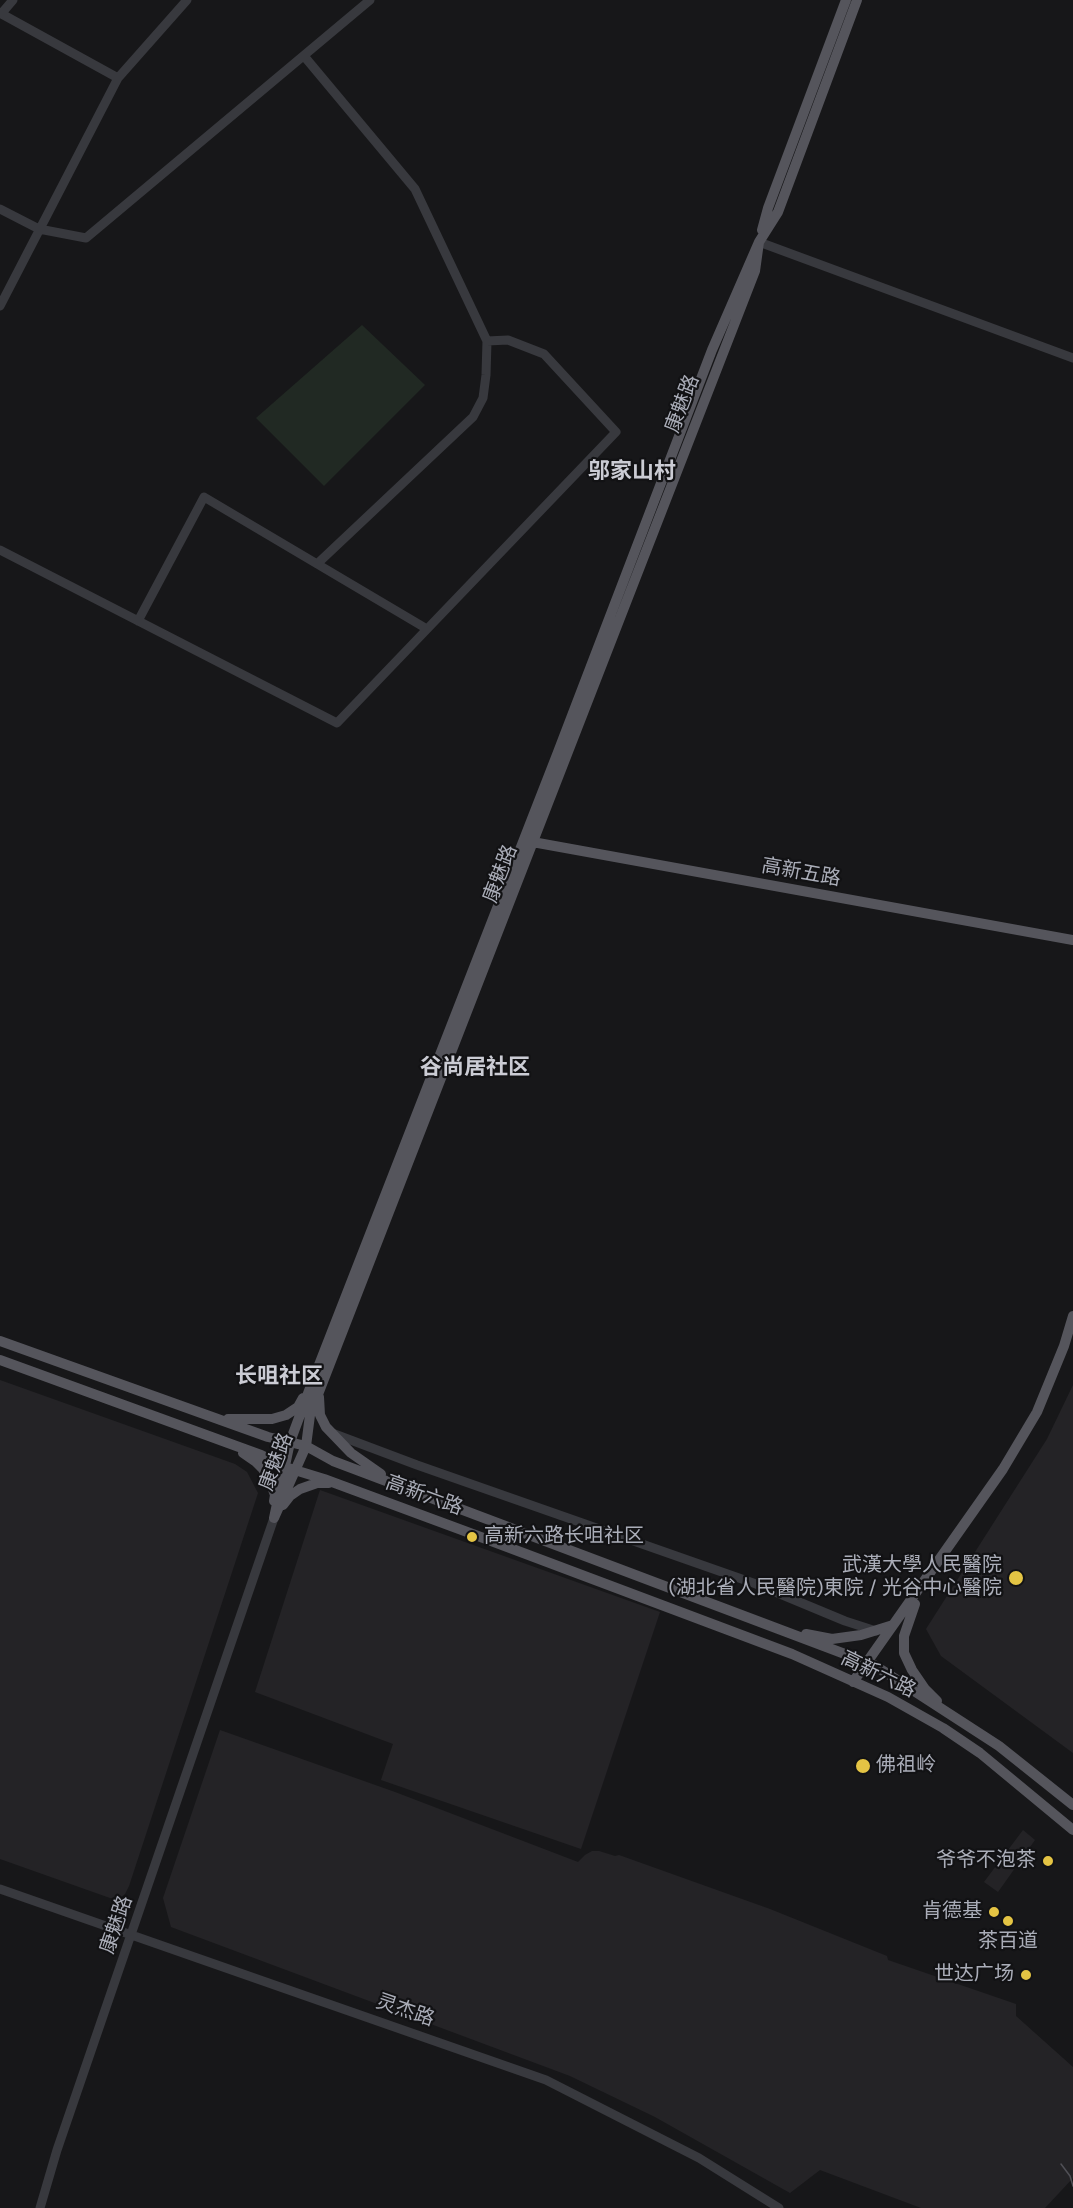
<!DOCTYPE html>
<meta charset="utf-8">
<style>
body{margin:0}
canvas{display:block;background:#171719}
</style>
<canvas width="1073" height="2208"></canvas>
<script>
const g = document.querySelector('canvas').getContext('2d');
g.lineJoin = 'round';
function fillPath(path, color) { g.fillStyle = color; g.fill(path, 'evenodd'); }
const shape = rows => new Path2D(rows.map(r => 'M' + r).join(''));
function strokePath(path, color, width, dash) { g.strokeStyle = color; g.lineWidth = width; g.lineCap = dash ? 'butt' : 'round'; g.setLineDash(dash || []); g.stroke(path); }
function label(font, color, halo, rows, align = 'center') {
  g.font = font + ' "DM Sans","Noto Sans SC",sans-serif'; g.lineWidth = 4.5; g.setLineDash([]); g.textBaseline = 'middle'; g.strokeStyle = halo; g.fillStyle = color; for (const [text, x, y, turn = 0] of rows) {
    g.save(); g.translate(x, y); g.rotate((+turn || 0) * Math.PI / 180); g.textAlign = isNaN(turn) ? turn : align; if (halo) g.strokeText(text, 0, 0); g.fillText(text, 0, 0); g.restore();
  }
}
const built = shape([
 [0,1380,235,1464,247,1472,258,1493,129,1886,125,1894,120,1898,110,1898,0,1859],
 [1073,1385,1073,1753,941,1656,926,1629,1047,1439],
 [320,1490,660,1612,581,1849,381,1780,393,1744,255,1692],
 [220,1730,395,1792,578,1862,585,1855,592,1851,599,1851,615,1856,619,1855,770,1909,887,1956,888,1960,1016,2004,1016,2016,1073,2067,1073,2178,1045,2208,921,2208,820,2170,790,2193,655,2117,570,2076,171,1927,163,1898],
 [1023,1830,1035,1840,998,1892,984,1882]
]);
const green = shape([
 [362,325,425,385,324,486,256,418]
]);
const minor = shape([
 [0,13,118,78],
 [1,14,13,0],
 [304,56,415,189,487,341,486,375,483,398,473,417,317,564],
 [0,209,39,229,86,238,370,0],
 [759,242,1073,358],
 [0,306,118,78,187,0],
 [0,550,337,723,616,432,544,354,508,340,487,341],
 [138,621,204,497,427,629],
 [332,1433,417,1465,756,1584,845,1621,876,1631],
 [0,1889,546,2080,699,2158,779,2208],
 [40,2208,57,2150,274,1518]
]);
const major = shape([
 [762,230,768,208,846,0],
 [759,242,755,271,310,1415,306,1446,274,1518,290,1442,310,1388,558,752,712,350,759,242],
 [759,242,778,212,857,0],
 [527,841,1073,940],
 [0,1341,268,1437,306,1446,333,1461,874,1665,999,1746,1073,1805],
 [0,1360,261,1455,285,1467,324,1479,478,1536,792,1654,888,1697,943,1728,980,1753,1073,1830],
 [319,1397,320,1415,326,1427,351,1453,381,1474],
 [228,1419,272,1419,286,1415,298,1407,303,1398],
 [243,1453,256,1462,263,1469,270,1481,275,1495,274,1501],
 [283,1505,290,1496,300,1489,317,1483,329,1483],
 [915,1604,904,1636,904,1653,912,1670,925,1689,937,1701],
 [806,1634,832,1639,861,1635,893,1625],
 [853,1682,1003,1469,1037,1412,1064,1346,1073,1316]
]);
const tram = shape([
 [1061,2164,1070,2176,1073,2186]
]);
const markers = [
 [472,1537,6,"#e4c444"],
 [1016,1578,8,"#e4c444"],
 [863,1766,8,"#e4c444"],
 [1048,1861,6,"#e4c444"],
 [994,1912,6,"#e4c444"],
 [1008,1921,6,"#e4c444"],
 [1026,1975,6,"#e4c444"]
];
const streetNames = [
 ["康魅路",683,404,-69],
 ["高新五路",801,873,10],
 ["康魅路",501,874,-69],
 ["康魅路",277,1462,-69],
 ["高新六路",424,1496,20],
 ["高新六路",878,1675,26],
 ["康魅路",117,1925,-71],
 ["灵杰路",405,2011,19]
];
const poiNames = [
 ["高新六路长咀社区",484,1537,"left"],
 ["武漢大學人民醫院",1002,1566],
 ["(湖北省人民醫院)東院 / 光谷中心醫院",1002,1589],
 ["佛祖岭",876,1766,"left"],
 ["爷爷不泡茶",1036,1861],
 ["肯德基",982,1912],
 ["茶百道",1008,1942,"center"],
 ["世达广场",1014,1975]
];
const quarterNames = [
 ["邬家山村",632,472],
 ["谷尚居社区",475,1068],
 ["长咀社区",279,1377]
];
fillPath(built, '#242326');
fillPath(green, '#212923');
strokePath(minor, '#38393e', 9);
strokePath(major, '#55555c', 10);
strokePath(tram, '#505056', 1.5);
for (const [x, y, r, color] of markers) { const dot = new Path2D(); dot.arc(x, y, r, 0, 2 * Math.PI); g.fillStyle = color; g.fill(dot); strokePath(dot, '#121214', 2); }
label('20px', '#aaadb8', '#121214', streetNames);
label('20px', '#aaadb8', '#121214', poiNames, 'right');
label('bold 22px', '#cbccd4', '#121214', quarterNames);
</script>
